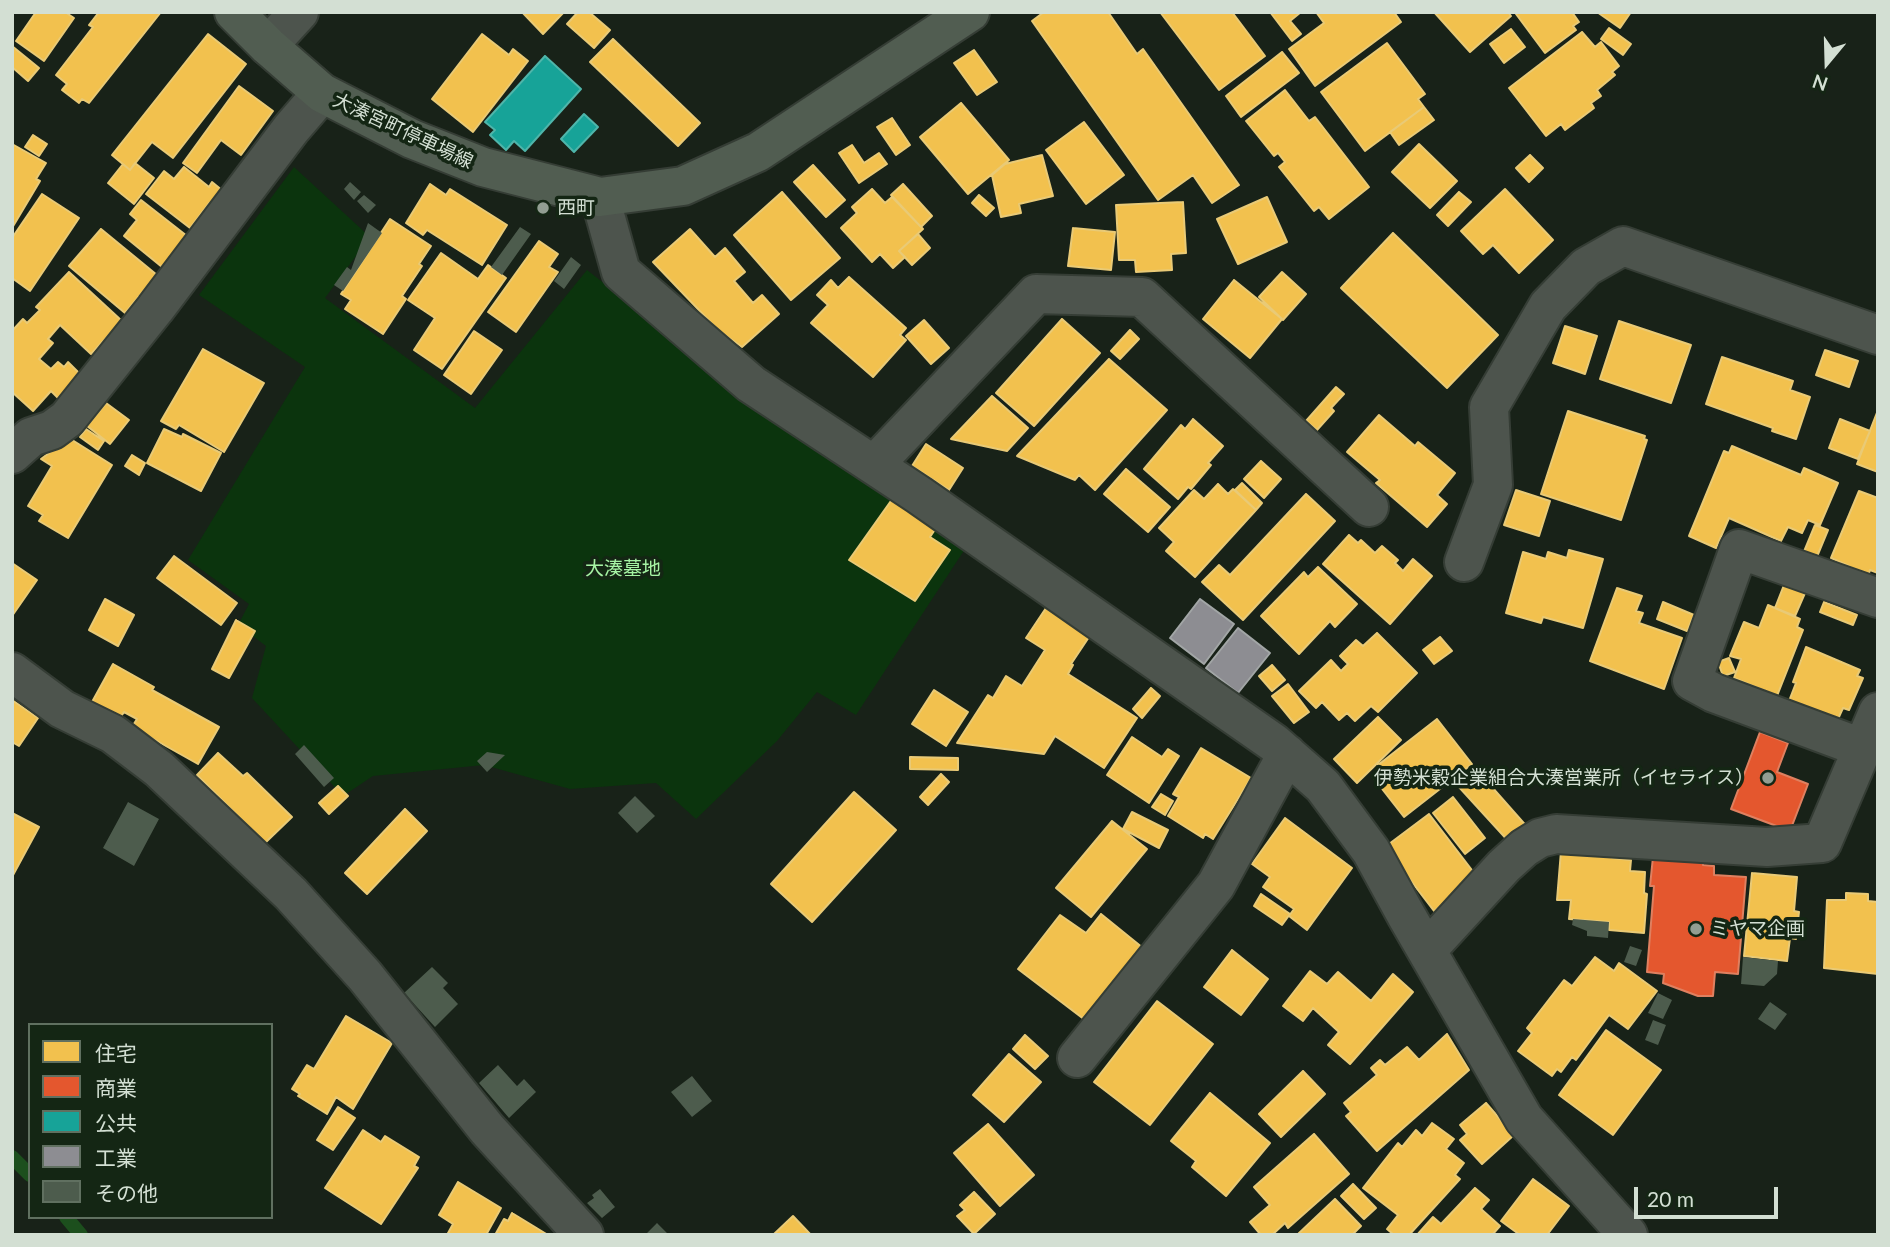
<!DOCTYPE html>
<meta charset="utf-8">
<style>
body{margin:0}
#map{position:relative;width:1890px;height:1247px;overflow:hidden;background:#182218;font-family:Lato,"Noto Sans JP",sans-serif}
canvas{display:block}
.frame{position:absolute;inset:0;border:14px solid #d3dfd3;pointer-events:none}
.legend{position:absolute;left:28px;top:1023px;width:245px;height:196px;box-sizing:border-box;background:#142614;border:2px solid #607060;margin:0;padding:9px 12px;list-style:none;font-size:21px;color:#d3dfd3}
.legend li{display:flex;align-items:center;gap:14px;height:35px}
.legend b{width:35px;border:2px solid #607060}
.north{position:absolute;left:1792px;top:28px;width:70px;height:70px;-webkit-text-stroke:5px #142614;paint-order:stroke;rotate:199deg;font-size:19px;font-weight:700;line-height:28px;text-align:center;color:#d3dfd3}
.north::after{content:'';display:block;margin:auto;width:24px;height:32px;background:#d3dfd3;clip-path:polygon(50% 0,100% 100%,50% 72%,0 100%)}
.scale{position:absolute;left:1634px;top:1187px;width:144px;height:32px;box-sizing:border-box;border:4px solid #d3dfd3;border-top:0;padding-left:9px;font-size:21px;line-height:24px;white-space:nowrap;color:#d3dfd3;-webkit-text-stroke:5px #142614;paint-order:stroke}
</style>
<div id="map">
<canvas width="1890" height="1247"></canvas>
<div class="frame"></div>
<ul class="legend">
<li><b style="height:19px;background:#f2c14e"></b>住宅</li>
<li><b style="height:19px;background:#e4572e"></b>商業</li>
<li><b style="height:19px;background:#17a398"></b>公共</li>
<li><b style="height:19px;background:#8d8d92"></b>工業</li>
<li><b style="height:19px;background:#4d5c4d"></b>その他</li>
</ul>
<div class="north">N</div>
<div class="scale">20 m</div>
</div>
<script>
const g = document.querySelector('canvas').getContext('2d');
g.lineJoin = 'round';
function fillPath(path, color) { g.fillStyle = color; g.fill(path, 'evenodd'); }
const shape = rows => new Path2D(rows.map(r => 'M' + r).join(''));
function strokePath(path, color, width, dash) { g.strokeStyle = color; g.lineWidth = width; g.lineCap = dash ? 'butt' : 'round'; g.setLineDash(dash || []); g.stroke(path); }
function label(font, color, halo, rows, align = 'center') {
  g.font = font + ' Lato,"Noto Sans JP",sans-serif'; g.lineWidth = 7; g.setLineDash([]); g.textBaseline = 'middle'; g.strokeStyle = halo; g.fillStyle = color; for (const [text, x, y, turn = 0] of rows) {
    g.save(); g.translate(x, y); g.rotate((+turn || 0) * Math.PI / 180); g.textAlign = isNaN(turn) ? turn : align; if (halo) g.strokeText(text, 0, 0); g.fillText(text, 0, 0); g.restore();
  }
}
const green = shape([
 [294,167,370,237,325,298,475,408,587,270,733,384,967,546,856,715,817,692,777,741,696,819,656,783,570,789,484,765,373,776,343,796,252,698,266,646,238,625,249,604,188,560,305,367,199,295]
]);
const homes = shape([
 [36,12,65,12,74,18,44,61,16,41,36,12],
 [99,12,161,12,89,103,82,99,79,103,62,90,67,84,56,75,93,27,89,25,99,12],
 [522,12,564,12,543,34,522,12],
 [578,12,589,12,610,30,594,48,567,24,578,12],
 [1044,12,1108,12,1137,54,1143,49,1239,185,1212,203,1193,175,1158,200,1032,21,1044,12],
 [1160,12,1232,12,1265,56,1219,90,1160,12],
 [1270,12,1301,12,1290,21,1301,34,1292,41,1270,12],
 [1316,12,1394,12,1401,22,1315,86,1289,49,1324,23,1316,12],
 [1434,12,1508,12,1511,16,1470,52,1434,12],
 [1519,12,1572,12,1579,22,1573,26,1576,30,1545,53,1516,14,1519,12],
 [1597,12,1631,12,1620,28,1597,12],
 [1609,28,1631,44,1623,55,1601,39,1609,28],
 [1511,29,1525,47,1504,63,1490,44,1511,29],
 [1582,32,1595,47,1601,42,1619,66,1612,72,1615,75,1597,90,1601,96,1591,103,1594,108,1565,130,1561,124,1546,136,1509,88,1582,32],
 [208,34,246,64,173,158,152,142,130,170,112,155,208,34],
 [482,34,509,55,513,49,528,61,473,132,432,99,482,34],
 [613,39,700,123,678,146,590,62,613,39],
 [1387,43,1425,94,1418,99,1424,107,1365,151,1321,92,1387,43],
 [12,46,39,68,28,81,12,67,12,46],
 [974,50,997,82,977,95,954,63,974,50],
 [1282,52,1299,73,1241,117,1226,96,1282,52],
 [239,86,273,111,241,155,221,140,197,173,183,163,239,86],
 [1285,90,1309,121,1315,117,1369,187,1329,219,1319,207,1314,211,1279,167,1285,162,1278,153,1274,156,1246,121,1285,90],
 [961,103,1009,160,968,194,920,137,961,103],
 [1424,107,1434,120,1399,145,1390,132,1424,107],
 [892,118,910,145,896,155,877,127,892,118],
 [1084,122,1124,175,1086,204,1046,150,1084,122],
 [33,135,47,144,39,156,25,147,33,135],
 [12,144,46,163,36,179,40,181,12,228,12,144],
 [1419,144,1457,181,1430,208,1392,172,1419,144],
 [852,145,864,163,879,153,887,164,859,183,839,153,852,145],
 [1042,155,1053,196,1019,204,1021,213,1001,217,992,175,1005,164,1042,155],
 [1530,155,1543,168,1529,182,1516,168,1530,155],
 [135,163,154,178,134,204,108,183,123,164,130,170,135,163],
 [813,165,845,200,826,217,794,182,813,165],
 [184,167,209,187,212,182,223,191,211,205,209,203,190,228,146,194,164,171,174,179,184,167],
 [430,184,446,195,450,189,507,225,482,265,427,230,423,235,406,223,430,184],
 [903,184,932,216,921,227,891,195,903,184],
 [872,189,885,203,892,197,923,229,899,251,905,257,893,268,880,254,872,262,841,228,857,213,852,207,872,189],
 [1505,189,1553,240,1519,273,1493,245,1483,254,1461,231,1505,189],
 [782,192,840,258,791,300,734,235,782,192],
 [1459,192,1471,202,1448,226,1437,215,1459,192],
 [42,194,79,218,30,291,12,278,12,238,42,194],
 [979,195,994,208,986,216,972,203,979,195],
 [1267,197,1287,242,1238,264,1217,219,1267,197],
 [141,200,187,236,162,267,124,236,137,220,130,214,141,200],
 [1183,202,1186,253,1171,254,1172,270,1136,272,1135,260,1119,260,1116,205,1183,202],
 [390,219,431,246,419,264,422,266,402,296,406,299,383,334,345,309,351,300,341,294,390,219],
 [1073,228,1115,232,1111,270,1068,266,1073,228],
 [101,229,157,275,125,313,69,266,101,229],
 [690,229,715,257,725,248,745,272,734,281,753,303,762,295,779,314,742,347,718,330,653,262,690,229],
 [1393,233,1498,335,1447,388,1341,288,1393,233],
 [918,234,930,248,912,265,899,251,918,234],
 [539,241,558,254,549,267,558,272,516,332,488,312,539,241],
 [441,253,478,279,488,265,506,278,442,369,414,350,435,318,408,300,441,253],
 [69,272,122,321,91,354,60,325,48,339,53,343,39,359,51,369,58,362,64,367,68,362,81,375,59,399,51,391,33,411,12,392,12,331,23,319,27,323,40,310,36,307,69,272],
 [1282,272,1306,294,1283,320,1259,297,1282,272],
 [849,277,906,328,900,335,906,340,873,377,811,323,828,305,817,295,831,280,838,288,849,277],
 [1234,280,1282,319,1250,358,1203,319,1234,280],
 [1062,319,1100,353,1034,426,996,393,1062,319],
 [924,320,949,348,931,364,906,336,924,320],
 [1619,321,1691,345,1671,403,1600,379,1619,321],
 [1565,326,1597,336,1585,374,1553,363,1565,326],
 [1130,330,1139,339,1120,359,1111,351,1130,330],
 [474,331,502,350,471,394,444,375,474,331],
 [203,349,264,383,224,452,179,425,176,429,161,421,203,349],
 [1825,350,1858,361,1849,387,1816,375,1825,350],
 [1722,357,1793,381,1790,390,1810,397,1796,439,1772,431,1773,428,1706,404,1722,357],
 [1109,359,1167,410,1095,490,1079,475,1075,480,1017,456,1109,359],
 [1336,387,1344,394,1331,408,1334,411,1317,430,1306,421,1336,387],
 [992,396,1028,428,1007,451,951,439,992,396],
 [106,403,129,420,110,444,87,426,106,403],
 [1878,410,1878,472,1857,464,1878,410],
 [1568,411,1645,436,1644,439,1647,440,1621,520,1541,494,1568,411],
 [1379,415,1415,446,1418,442,1455,473,1437,495,1447,504,1427,527,1376,483,1380,480,1347,452,1379,415],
 [1193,419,1223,446,1208,463,1211,465,1191,489,1188,487,1178,499,1144,469,1181,425,1185,429,1193,419],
 [1840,419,1870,431,1858,459,1829,448,1840,419],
 [86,429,104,441,98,450,80,437,86,429],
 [164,429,182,437,183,434,221,453,201,491,147,463,164,429],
 [69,438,112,465,68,538,39,521,43,515,28,506,52,466,41,459,69,438],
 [926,444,963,468,949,490,912,466,926,444],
 [1732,446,1801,475,1804,468,1838,483,1820,525,1808,520,1802,533,1788,527,1781,541,1729,518,1716,548,1689,536,1724,451,1729,453,1732,446],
 [132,455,145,463,139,475,125,466,132,455],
 [1261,461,1281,479,1264,498,1244,479,1261,461],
 [1126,469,1170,507,1148,532,1104,494,1126,469],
 [1242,483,1262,503,1256,510,1235,490,1242,483],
 [1218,484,1228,494,1233,489,1256,510,1195,577,1166,551,1174,542,1159,528,1194,490,1204,499,1218,484],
 [1516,490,1550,501,1539,536,1504,525,1516,490],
 [1859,491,1878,498,1878,573,1870,570,1868,576,1848,569,1849,566,1831,558,1859,491],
 [1306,494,1335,521,1243,620,1202,582,1219,565,1230,575,1306,494],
 [893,498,936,528,930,537,950,550,915,601,849,560,893,498],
 [1815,525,1828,530,1816,559,1803,554,1815,525],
 [1349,535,1358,543,1361,540,1375,553,1382,546,1398,560,1395,563,1403,571,1413,559,1432,576,1390,624,1323,564,1349,535],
 [1569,550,1603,559,1583,628,1543,617,1541,623,1506,613,1523,552,1546,559,1548,552,1567,558,1569,550],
 [174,556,237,603,221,625,157,578,174,556],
 [12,563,37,580,12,616,12,563],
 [1318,567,1357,604,1335,627,1330,621,1299,654,1261,616,1304,572,1308,577,1318,567],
 [1784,585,1805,593,1795,616,1775,608,1784,585],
 [1617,588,1642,596,1636,611,1643,613,1639,623,1682,638,1664,689,1590,661,1617,588],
 [105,599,134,615,118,646,89,630,105,599],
 [1663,602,1694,615,1687,631,1657,619,1663,602],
 [1824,602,1857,615,1853,625,1820,612,1824,602],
 [1768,605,1800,619,1797,627,1803,630,1777,696,1734,678,1741,659,1730,656,1744,622,1759,628,1768,605],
 [1046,608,1089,637,1071,664,1073,665,1068,674,1137,718,1104,768,1055,736,1044,754,957,743,988,695,993,698,1006,676,1022,686,1045,650,1026,638,1046,608],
 [236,620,255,631,229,678,212,669,236,620],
 [1377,633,1417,673,1378,712,1371,706,1355,721,1347,713,1339,720,1322,702,1316,708,1299,691,1331,660,1341,671,1348,664,1340,656,1356,640,1363,646,1377,633],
 [1440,637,1452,651,1434,664,1423,650,1440,637],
 [1806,647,1860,670,1857,676,1863,678,1849,710,1843,708,1838,719,1789,701,1796,683,1793,682,1806,647],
 [1729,658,1735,672,1723,676,1718,662,1729,658],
 [113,664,154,687,152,690,219,727,198,764,132,727,137,719,124,712,120,718,92,702,113,664],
 [1272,665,1285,680,1272,691,1259,676,1272,665],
 [1288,684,1309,712,1294,723,1272,696,1288,684],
 [1151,688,1160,696,1142,718,1133,709,1151,688],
 [934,690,968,712,946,746,912,724,934,690],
 [12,700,38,718,19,746,12,742,12,700],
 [1378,717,1401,740,1357,783,1334,759,1378,717],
 [1437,719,1472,764,1404,817,1372,776,1381,769,1378,765,1437,719],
 [1132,737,1162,757,1168,749,1179,756,1149,803,1107,775,1132,737],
 [1201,748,1251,778,1213,839,1205,834,1203,838,1168,816,1179,797,1173,794,1201,748],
 [218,753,243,776,247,773,292,817,265,843,197,775,218,753],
 [910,757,958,758,958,770,910,769,910,757],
 [1476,769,1529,829,1511,844,1458,786,1476,769],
 [941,774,949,782,928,805,920,797,941,774],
 [338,786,348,796,329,814,319,803,338,786],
 [854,792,896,830,812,922,771,884,854,792],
 [1161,794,1173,801,1165,815,1152,807,1161,794],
 [1453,797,1485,838,1465,854,1433,813,1453,797],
 [405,809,427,831,367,894,345,873,405,809],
 [1132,812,1168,830,1159,848,1123,829,1132,812],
 [12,813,39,827,12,877,12,813],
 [1429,814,1478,878,1434,911,1385,847,1429,814],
 [1285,818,1352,868,1307,930,1289,916,1294,909,1263,887,1270,877,1252,864,1285,818],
 [1112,821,1147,849,1091,917,1056,888,1112,821],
 [1561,851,1612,855,1612,858,1631,860,1630,871,1645,872,1644,893,1647,894,1644,933,1609,930,1609,922,1569,919,1571,900,1557,900,1561,851],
 [1752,873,1797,877,1794,911,1799,912,1796,939,1790,938,1787,961,1744,956,1752,873],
 [1846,893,1868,894,1868,901,1878,902,1878,974,1824,968,1827,900,1846,900,1846,893],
 [1261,894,1290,914,1282,925,1254,906,1261,894],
 [1101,914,1143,948,1085,1020,1018,969,1060,915,1086,933,1101,914],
 [1232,950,1268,979,1241,1015,1204,987,1232,950],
 [1595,957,1614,971,1619,963,1657,991,1628,1029,1609,1015,1576,1060,1572,1057,1561,1072,1557,1069,1552,1076,1518,1051,1532,1033,1527,1028,1564,980,1572,986,1595,957],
 [1310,971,1327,984,1338,972,1371,1001,1393,974,1413,992,1350,1064,1328,1045,1339,1032,1313,1008,1303,1021,1283,1006,1310,971],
 [1157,1001,1213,1044,1150,1125,1094,1082,1157,1001],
 [346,1016,392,1043,353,1109,336,1097,327,1114,298,1096,300,1094,292,1089,307,1065,314,1069,346,1016],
 [1606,1030,1661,1070,1613,1135,1559,1095,1606,1030],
 [1447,1034,1469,1070,1377,1151,1346,1116,1351,1112,1344,1103,1377,1075,1371,1068,1380,1060,1385,1065,1407,1047,1419,1060,1447,1034],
 [1025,1035,1048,1056,1035,1069,1013,1049,1025,1035],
 [1009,1054,1041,1082,1004,1122,973,1095,1009,1054],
 [1303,1071,1325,1094,1281,1137,1259,1114,1303,1071],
 [1210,1093,1270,1143,1226,1196,1192,1167,1196,1161,1171,1141,1210,1093],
 [1486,1103,1514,1135,1482,1164,1460,1140,1467,1134,1460,1125,1486,1103],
 [338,1107,355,1118,333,1150,317,1140,338,1107],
 [1432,1123,1454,1139,1446,1149,1464,1163,1455,1175,1460,1179,1409,1235,1394,1235,1387,1229,1398,1215,1363,1188,1398,1143,1402,1147,1416,1130,1422,1136,1432,1123],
 [988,1124,1034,1175,1000,1206,954,1153,988,1124],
 [363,1130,381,1142,385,1136,419,1157,414,1166,418,1168,381,1224,325,1188,363,1130],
 [1314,1134,1349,1174,1288,1228,1285,1223,1272,1235,1261,1235,1250,1222,1270,1205,1254,1187,1314,1134],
 [1533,1179,1569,1206,1547,1235,1520,1235,1501,1221,1533,1179],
 [458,1182,501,1208,486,1235,447,1235,453,1224,439,1215,458,1182],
 [1353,1184,1376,1208,1364,1219,1341,1196,1353,1184],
 [1475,1188,1489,1200,1481,1209,1500,1226,1492,1235,1417,1235,1433,1217,1441,1224,1475,1188],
 [974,1192,995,1214,974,1234,957,1216,965,1210,960,1205,974,1192],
 [1335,1199,1361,1226,1352,1235,1297,1235,1335,1199],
 [512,1213,548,1235,495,1235,504,1219,508,1221,512,1213],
 [793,1216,811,1235,773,1235,793,1216]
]);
const shops = shape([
 [1760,732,1788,743,1777,772,1808,784,1790,831,1731,809,1760,732],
 [1653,857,1703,861,1703,865,1714,866,1714,875,1746,877,1738,974,1715,972,1713,996,1698,996,1663,983,1664,974,1647,972,1654,886,1650,886,1653,857]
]);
const public = shape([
 [545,56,581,89,525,151,514,141,506,150,490,135,495,130,485,122,545,56],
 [584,114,598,127,574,152,561,139,584,114]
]);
const industry = shape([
 [1200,599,1234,624,1204,664,1170,638,1200,599],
 [1238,628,1270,653,1238,693,1206,668,1238,628]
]);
const stream = shape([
 [12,1157,30,1175],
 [66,1217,81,1235]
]);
const building = shape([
 [350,182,361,192,354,200,344,189],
 [364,195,376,205,368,213,357,201],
 [368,223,382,233,343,291,334,285,347,267,351,270],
 [520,227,531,234,502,275,491,267],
 [571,257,581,265,564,289,554,281],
 [304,745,334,778,324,787,295,754],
 [487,752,505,755,487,772,477,761],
 [635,796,655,816,637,833,618,813],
 [128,802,159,819,134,866,103,848],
 [1573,919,1609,922,1608,938,1587,936,1587,931,1572,925],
 [1630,946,1642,950,1636,966,1624,962],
 [1743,957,1778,961,1777,974,1764,986,1741,984],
 [432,967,448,983,443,988,458,1004,435,1027,404,993],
 [1658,993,1672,1000,1663,1019,1648,1013],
 [1770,1002,1787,1014,1775,1030,1758,1019],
 [1653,1020,1666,1025,1658,1045,1645,1040],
 [498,1065,517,1086,524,1079,536,1092,509,1118,479,1083],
 [692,1076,712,1101,692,1117,671,1092],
 [600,1189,615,1207,602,1218,587,1203,594,1198,592,1195],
 [657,1223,669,1235,645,1235]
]);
const minor = shape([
 [268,46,299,12],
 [600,197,621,272,751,384,919,495,1274,743,1323,786,1371,851,1406,915,1524,1119,1628,1235],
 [12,454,31,437,52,430,67,419,155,309,291,129,322,93],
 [874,465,1036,294,1142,297,1369,507],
 [1464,562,1493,485,1489,407,1548,306,1586,267,1623,246,1878,335],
 [12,672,62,709,113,734,159,769,291,894,365,976,487,1129,584,1235],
 [1862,748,1714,693,1692,681,1739,549,1878,598],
 [1427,950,1504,866,1524,848,1540,838,1556,834,1767,847,1822,843,1878,712],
 [1077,1058,1216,885,1287,754]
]);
const major = shape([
 [234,12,268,46,322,93,412,139,483,167,600,197,683,186,758,152,970,12]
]);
const markers = [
 [543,208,7,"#929d92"],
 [1768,778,7,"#929d92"],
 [1696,929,7,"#929d92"]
];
const streetNames = [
 ["大湊宮町停車場線",403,131,25]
];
const poiNames = [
 ["西町",557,208],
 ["伊勢米穀企業組合大湊営業所（イセライス）",1754,778,"right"],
 ["ミヤマ企画",1710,929]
];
const parkNames = [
 ["大湊墓地",623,569]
];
fillPath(green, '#0b340d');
fillPath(homes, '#f2c14e');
strokePath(homes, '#e9ca76', 2);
fillPath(shops, '#e4572e');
strokePath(shops, '#df8060', 2);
fillPath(public, '#17a398');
strokePath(public, '#4fb5aa', 2);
fillPath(industry, '#8d8d92');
strokePath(industry, '#a2a6a6', 2);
strokePath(stream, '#1c4f1d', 14);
fillPath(building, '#4d5c4d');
strokePath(minor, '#353d35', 42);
strokePath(major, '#353d35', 42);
strokePath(minor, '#4d544d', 38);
strokePath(major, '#515d51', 38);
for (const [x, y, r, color] of markers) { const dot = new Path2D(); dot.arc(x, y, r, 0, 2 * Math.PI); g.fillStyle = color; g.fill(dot); strokePath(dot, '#142614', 2.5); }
label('19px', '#d3dfd3', '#142614', streetNames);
label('19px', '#d3dfd3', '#142614', poiNames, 'left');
label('19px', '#a6f3a4', '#142614', parkNames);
</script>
